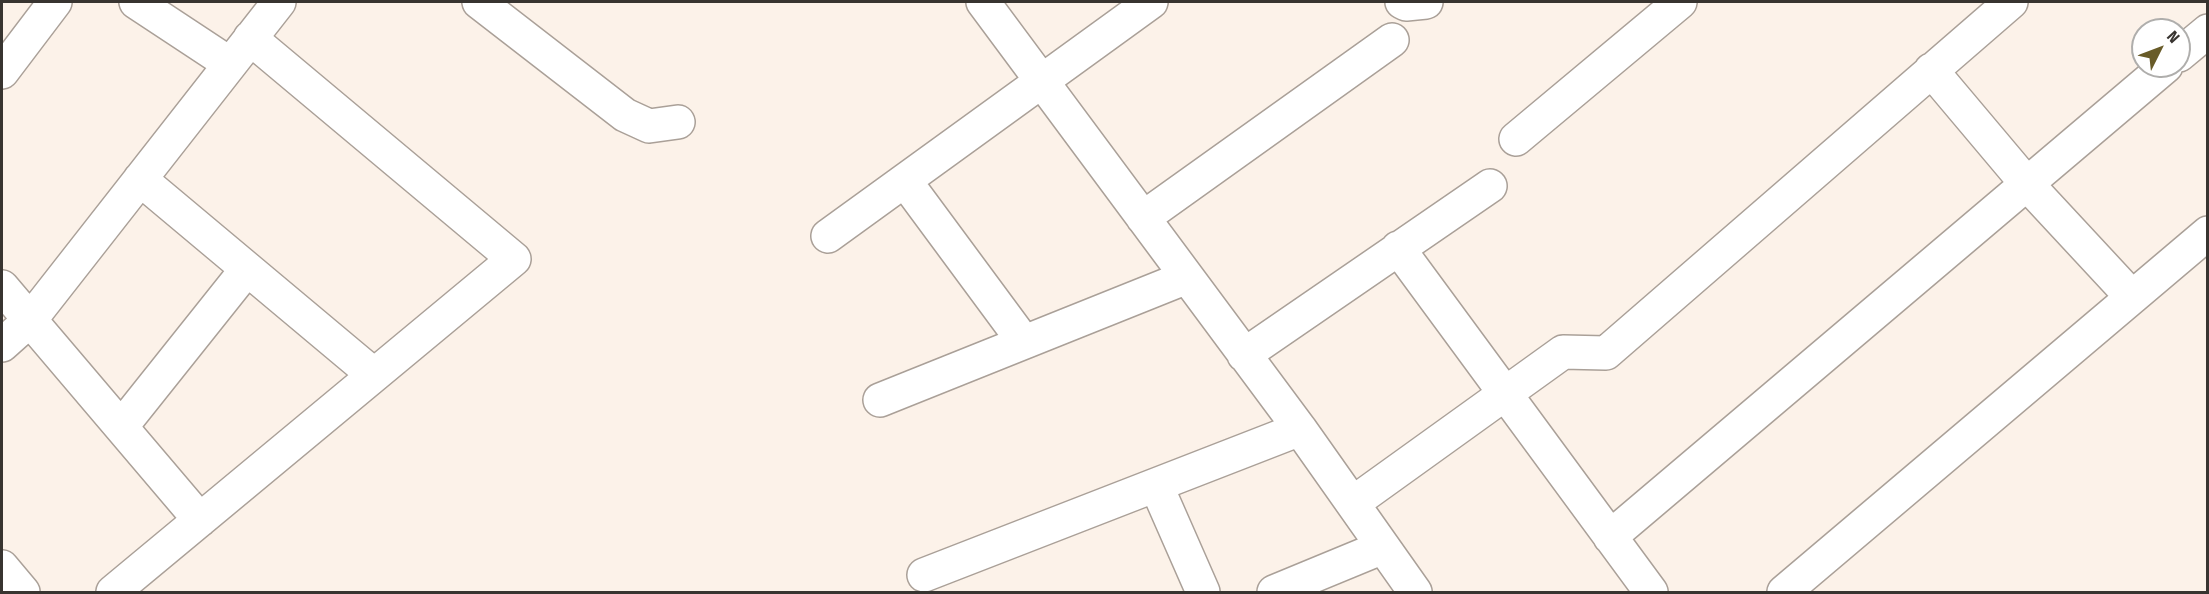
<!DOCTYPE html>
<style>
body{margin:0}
#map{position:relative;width:2209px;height:594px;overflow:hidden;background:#fcf2e9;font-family:"Fira Sans Condensed",sans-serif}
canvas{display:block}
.frame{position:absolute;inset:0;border:3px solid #383430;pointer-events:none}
.north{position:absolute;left:2131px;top:18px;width:60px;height:60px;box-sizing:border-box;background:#fff;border:2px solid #afaeac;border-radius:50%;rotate:48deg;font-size:16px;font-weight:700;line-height:24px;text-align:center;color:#383430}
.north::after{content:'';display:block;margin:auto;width:21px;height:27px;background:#685b28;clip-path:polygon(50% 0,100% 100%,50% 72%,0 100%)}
</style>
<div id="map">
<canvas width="2209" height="594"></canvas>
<div class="frame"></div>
<div class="north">N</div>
</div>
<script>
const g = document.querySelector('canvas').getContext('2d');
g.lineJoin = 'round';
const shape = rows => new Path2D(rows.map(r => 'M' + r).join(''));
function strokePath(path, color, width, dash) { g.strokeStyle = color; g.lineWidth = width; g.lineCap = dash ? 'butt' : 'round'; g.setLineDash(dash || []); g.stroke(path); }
const minor = shape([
 [136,2,230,64],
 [479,2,625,115,649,126,678,122],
 [983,2,1300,429,1415,592],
 [1402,2,1406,4,1426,2],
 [2179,55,2208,31],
 [1931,70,2027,184,2132,297],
 [2,72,55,2],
 [1516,139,1680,2],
 [140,179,374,375],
 [905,181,1024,342],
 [1143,218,1392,40],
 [828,236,1151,2],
 [1398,248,1651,592],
 [2,287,200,520],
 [2,345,30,320,279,2],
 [1244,355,1490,186],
 [880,400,1187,277],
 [121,427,247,269],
 [1156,485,1203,592],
 [1353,503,1563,352,1606,353,2011,2],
 [1610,537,2166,66],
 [2,567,23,592],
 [924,575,1300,429],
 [113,592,514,259,250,38],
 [1274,592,1383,547],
 [1784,592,2208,233]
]);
strokePath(minor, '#aaa098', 36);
strokePath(minor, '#fff', 33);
</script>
